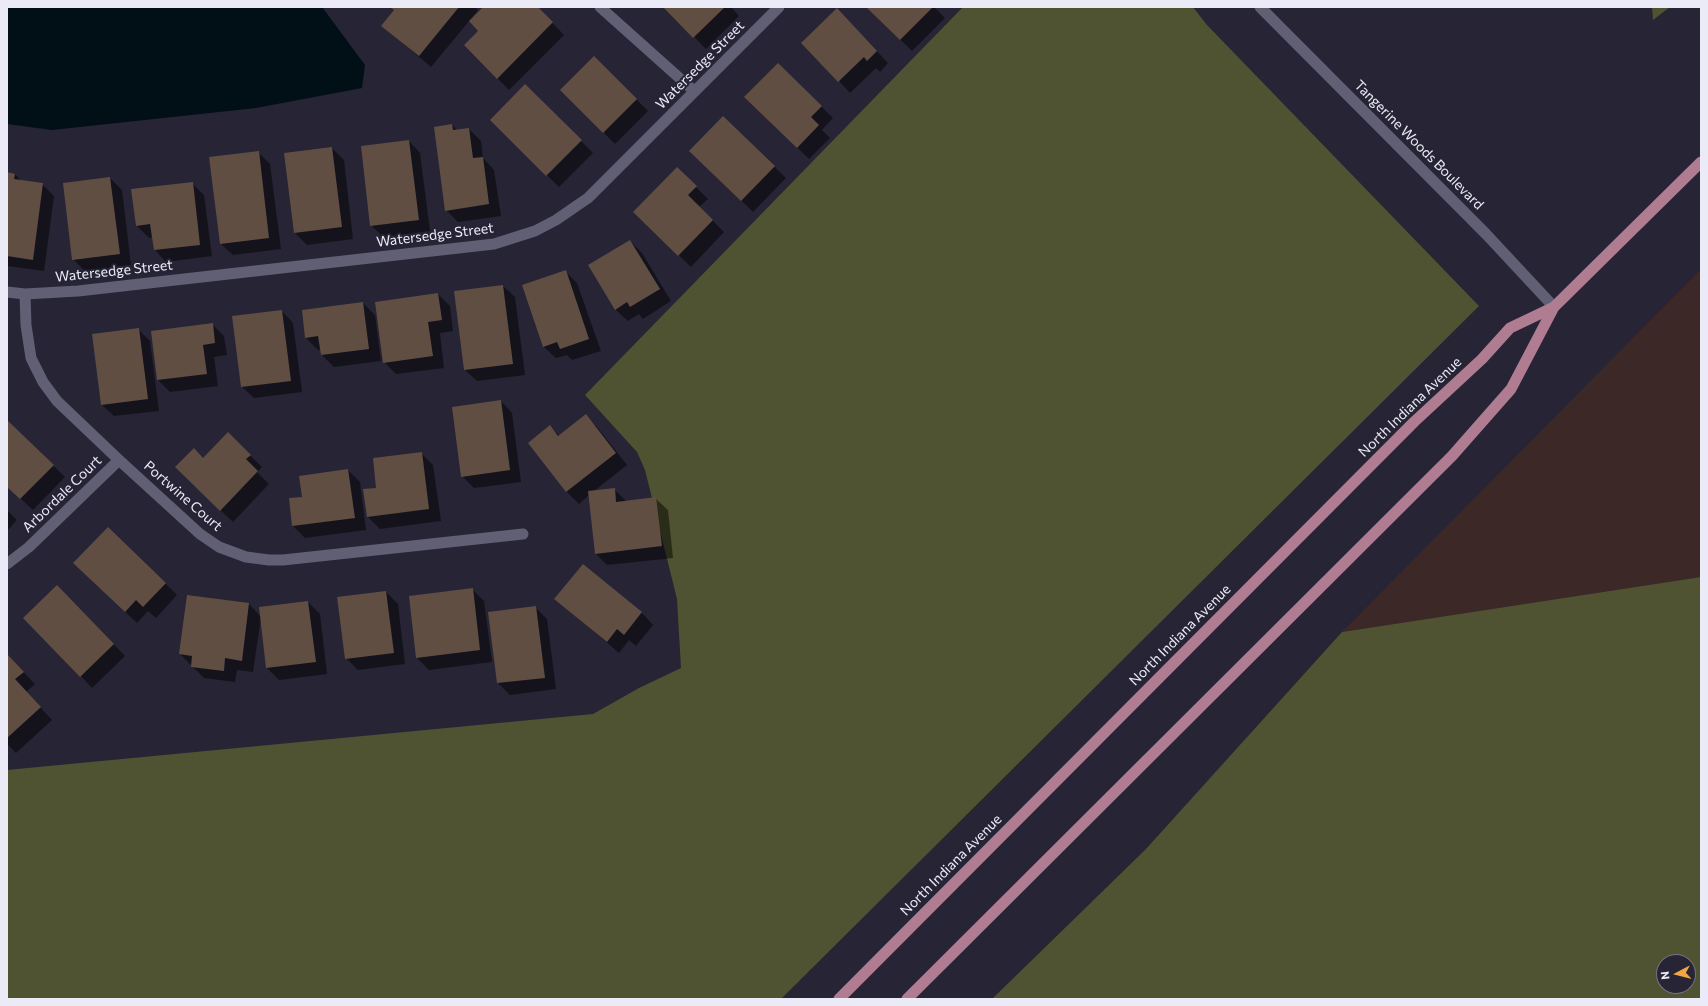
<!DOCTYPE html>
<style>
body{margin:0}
#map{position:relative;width:1708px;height:1006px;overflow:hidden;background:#262435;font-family:Commissioner,sans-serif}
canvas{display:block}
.frame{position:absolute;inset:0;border:8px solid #ebebf7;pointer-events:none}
.north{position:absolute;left:1656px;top:954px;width:40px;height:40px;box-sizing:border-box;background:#262435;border:1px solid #757483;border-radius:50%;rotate:263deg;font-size:11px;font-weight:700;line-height:16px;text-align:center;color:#ebebf7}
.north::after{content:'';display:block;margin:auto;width:14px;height:18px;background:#f2a541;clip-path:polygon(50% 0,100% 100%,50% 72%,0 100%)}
</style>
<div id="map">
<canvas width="1708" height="1006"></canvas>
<div class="frame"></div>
<div class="north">N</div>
</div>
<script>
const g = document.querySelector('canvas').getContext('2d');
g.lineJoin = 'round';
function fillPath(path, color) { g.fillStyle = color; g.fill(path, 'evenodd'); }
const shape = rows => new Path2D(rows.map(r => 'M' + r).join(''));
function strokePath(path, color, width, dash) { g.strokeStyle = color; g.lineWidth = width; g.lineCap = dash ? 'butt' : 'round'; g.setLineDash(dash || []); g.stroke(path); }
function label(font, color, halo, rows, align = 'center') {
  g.font = font + ' Commissioner,sans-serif'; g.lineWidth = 4; g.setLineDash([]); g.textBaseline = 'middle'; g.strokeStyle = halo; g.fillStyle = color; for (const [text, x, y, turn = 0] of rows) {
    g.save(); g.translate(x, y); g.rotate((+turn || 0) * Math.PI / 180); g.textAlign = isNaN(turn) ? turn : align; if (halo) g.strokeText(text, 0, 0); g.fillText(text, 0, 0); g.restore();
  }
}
const commercial = shape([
 [1701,269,1701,577,1342,632]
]);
const green = shape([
 [963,7,1193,7,1207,25,1479,306,781,999,7,999,7,770,593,714,639,688,681,668,677,599,645,470,637,452,585,395],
 [1652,7,1670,7,1653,20],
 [1701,577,1701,999,992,999,1146,849,1342,632],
 [1664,962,1688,962,1688,986,1664,986]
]);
const water = shape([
 [7,7,322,7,365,65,362,88,256,108,52,130,7,124]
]);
const shadow = shape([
 [391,7,475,7,478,10,470,20,471,21,485,7,537,7,564,35,509,90,465,45,480,31,470,20,431,67,383,26,395,11],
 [665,7,731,7,739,16,706,49],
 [867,7,934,7,945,18,912,51],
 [848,21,888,63,880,72,876,68,850,93,839,81],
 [594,57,648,111,615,144,561,90],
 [778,64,833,118,822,130,830,138,809,159,746,97],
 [525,85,593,153,559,187,491,120],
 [723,117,786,178,753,212,691,151],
 [452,125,457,130,469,129,481,141,483,158,494,170,501,216,458,222,446,210],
 [409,141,420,153,430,231,383,237,371,225],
 [332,148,344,160,353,239,307,245,295,233],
 [258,152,270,164,281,249,233,255,221,244],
 [677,168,708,199,699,207,724,232,691,267,634,212],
 [7,173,15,174,22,182,42,184,54,196,44,271,7,266],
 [110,178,122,190,131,265,85,271,73,259],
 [192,183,204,195,212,256,166,262,155,250,153,237,149,238,137,226],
 [630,241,642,253,671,301,643,319,639,314,628,321,616,310,589,266],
 [565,271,577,283,601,351,572,360,567,355,556,358,544,347],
 [503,286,515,297,525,375,477,381,465,370],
 [438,294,450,306,453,331,440,333,444,368,396,374,384,362],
 [363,303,375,315,381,361,334,367,322,355,321,349,318,350,306,338],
 [282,311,293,323,302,392,254,398,242,387],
 [212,324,224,336,227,355,214,357,218,386,170,392,158,380,152,332],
 [138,329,150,341,159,411,114,416,102,405],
 [501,401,512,413,521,482,474,488,462,476],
 [586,416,597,427,627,465,594,491,615,490,627,502,656,499,668,510,673,558,607,565,595,553,589,495,579,504,567,492,529,443,550,427,560,436],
 [7,421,65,477,33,510,7,486],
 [228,434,262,467,257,472,269,484,233,522,188,479,203,459],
 [421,453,433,465,441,521,380,529,368,517,377,488],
 [348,470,360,482,366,530,305,538,293,526,290,499,303,498],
 [7,510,17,520,7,531],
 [583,565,642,613,653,625,636,646,629,640,619,653,556,599],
 [86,575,165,583,177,595,156,618,148,611,137,623],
 [472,589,484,601,492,662,429,670,417,658],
 [386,592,398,604,405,664,358,670,346,658],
 [69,598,125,656,92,688,81,676],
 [308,602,320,614,327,674,279,680,267,668,261,617,253,672,237,670,235,682,204,678,180,654,249,604,261,617],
 [535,607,547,619,556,689,510,695,498,683,489,613],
 [7,655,35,684,26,692,52,720,16,753,7,744]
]);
const building = shape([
 [390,7,459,7,419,56,381,26,394,10],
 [483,7,538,7,553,22,497,79,464,45,478,31,469,21],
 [663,7,725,7,693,38],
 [866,7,933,7,900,40],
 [837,8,877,51,867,61,864,57,838,82,801,43],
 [594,56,637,99,603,133,560,90],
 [778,63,822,106,811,117,819,125,797,148,744,97],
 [525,84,582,140,546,176,490,120],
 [723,116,775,166,741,201,689,151],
 [452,124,453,130,469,128,473,158,483,157,489,204,445,211,434,127],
 [409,140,419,220,370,226,361,146],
 [332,147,342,227,294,233,284,153],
 [259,151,269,238,220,244,209,157],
 [677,167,697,186,688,195,713,220,678,256,633,212],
 [7,172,15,174,14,179,43,183,33,260,7,256],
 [110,177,120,254,72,260,63,183],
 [193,182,200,245,154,250,150,224,136,226,131,189],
 [630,240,660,289,630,307,627,302,615,310,588,265],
 [566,270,589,339,560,349,557,342,543,347,522,285],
 [503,285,513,364,464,370,454,291],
 [438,293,442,320,428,322,433,356,383,363,375,302],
 [363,302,369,349,321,355,318,336,305,338,302,310],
 [282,310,291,381,241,387,232,316],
 [213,323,215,343,203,345,207,374,157,380,151,331],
 [139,328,148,399,101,405,92,334],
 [501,400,510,470,461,477,452,407],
 [586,414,616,453,566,492,528,443,550,425,558,436],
 [7,420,54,465,20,499,7,487],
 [228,432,251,455,246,459,258,471,220,511,175,467,194,448,203,458],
 [422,452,429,509,367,517,363,489,376,488,373,458],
 [348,469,355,518,292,526,289,498,302,497,299,476],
 [615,488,616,502,656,497,662,546,595,554,588,491],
 [108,527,166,583,143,607,136,600,125,612,73,563],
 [583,564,642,612,624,635,617,629,607,642,554,599],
 [57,585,114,644,80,677,23,618],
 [473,588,480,650,416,658,409,596],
 [386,591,394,653,345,659,337,597],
 [187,595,249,603,242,661,225,658,224,671,191,667,192,656,179,654],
 [308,601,316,662,266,668,259,607],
 [536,606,545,678,497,683,488,612],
 [7,654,24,672,15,679,41,707,7,738]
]);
const minor = shape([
 [600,7,694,91],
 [1260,7,1486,234,1554,307],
 [7,292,25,294,78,291,494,244,535,231,556,220,588,198,779,7],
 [25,294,26,325,31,358,43,382,57,401,119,460,200,534,219,547,246,557,269,560,283,560,523,534],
 [7,564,29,547,119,460]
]);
const primary = shape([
 [839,999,1414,422,1482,359,1510,328,1554,307],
 [907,999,1452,456,1511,389,1554,307,1701,162]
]);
const streetNames = [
 ["Watersedge Street",700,65,-45],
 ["Tangerine Woods Boulevard",1419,145,45],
 ["Watersedge Street",435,235,-7],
 ["Watersedge Street",114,271,-6],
 ["North Indiana Avenue",1410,407,-44],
 ["Arbordale Court",62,494,-44],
 ["Portwine Court",183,496,41],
 ["North Indiana Avenue",1180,635,-45],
 ["North Indiana Avenue",951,865,-45]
];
fillPath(commercial, '#3c2827');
fillPath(green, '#505331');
fillPath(water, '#001016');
fillPath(shadow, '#0007');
fillPath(building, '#614e43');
strokePath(minor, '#605f73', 11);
strokePath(primary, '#b07c92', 11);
label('14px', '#ebebf7', '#262435', streetNames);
</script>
